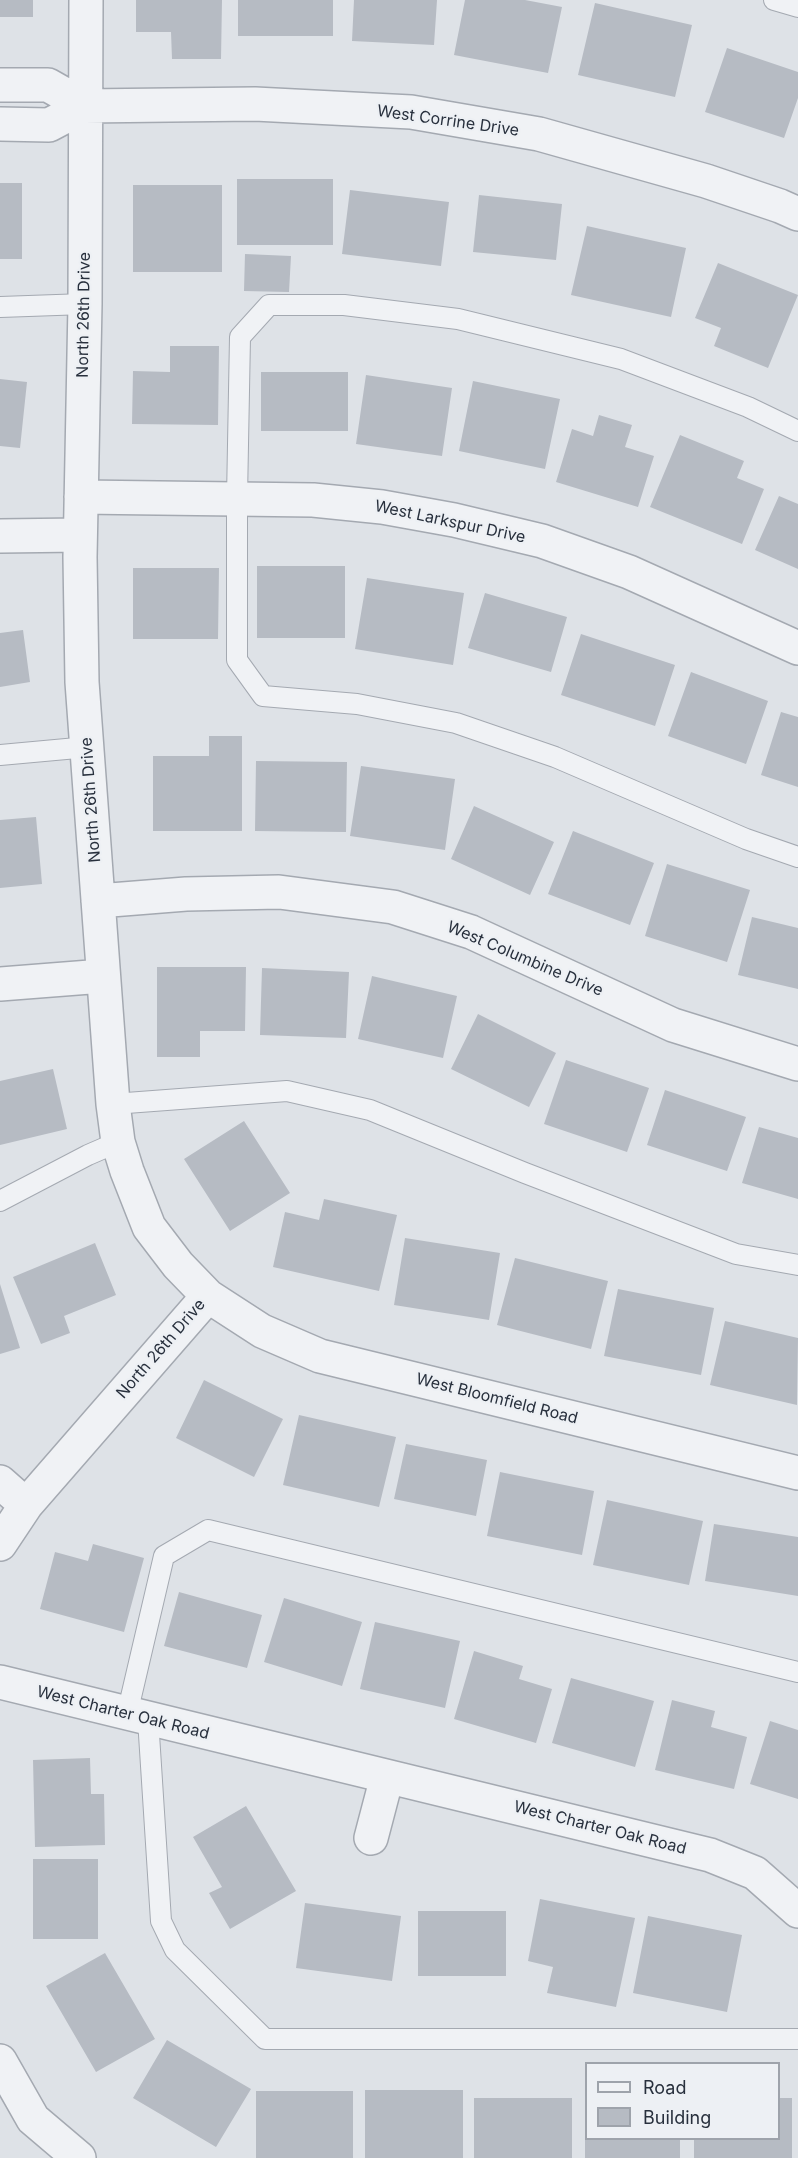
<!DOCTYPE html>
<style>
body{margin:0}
#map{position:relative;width:798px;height:2158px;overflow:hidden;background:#dee2e7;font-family:Inter,sans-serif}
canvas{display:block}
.legend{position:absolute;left:585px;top:2062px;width:195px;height:78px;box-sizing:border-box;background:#edf0f4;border:2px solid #9ea3ab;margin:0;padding:8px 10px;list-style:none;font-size:18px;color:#28303d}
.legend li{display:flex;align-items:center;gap:12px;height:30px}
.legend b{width:30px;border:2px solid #9ea3ab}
</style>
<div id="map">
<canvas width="798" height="2158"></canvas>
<ul class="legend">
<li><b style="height:8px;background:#f0f2f5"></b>Road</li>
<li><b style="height:16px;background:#b6bbc3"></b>Building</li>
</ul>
</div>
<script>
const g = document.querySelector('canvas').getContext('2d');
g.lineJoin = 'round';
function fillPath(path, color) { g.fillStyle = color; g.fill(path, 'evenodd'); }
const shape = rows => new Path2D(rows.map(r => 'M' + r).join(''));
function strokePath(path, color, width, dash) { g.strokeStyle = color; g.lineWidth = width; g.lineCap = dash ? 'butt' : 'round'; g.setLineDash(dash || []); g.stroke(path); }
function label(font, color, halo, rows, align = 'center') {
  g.font = font + ' Inter,sans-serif'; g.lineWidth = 4.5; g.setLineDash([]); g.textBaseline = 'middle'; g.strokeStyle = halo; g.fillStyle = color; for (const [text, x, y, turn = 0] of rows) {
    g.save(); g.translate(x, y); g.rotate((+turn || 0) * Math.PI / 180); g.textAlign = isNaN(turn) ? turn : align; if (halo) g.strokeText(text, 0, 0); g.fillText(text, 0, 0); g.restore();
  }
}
const building = shape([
 [0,0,33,0,33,17,0,17],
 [136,0,222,0,221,59,172,59,171,32,136,32],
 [238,0,333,0,333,36,238,36],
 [354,0,437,0,434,45,352,41],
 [465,0,525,0,562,7,548,73,454,55],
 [595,3,692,25,675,97,578,75],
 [727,48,798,72,798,98,784,138,705,112],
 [237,179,333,179,333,245,237,245],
 [0,183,22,183,22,259,0,259],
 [133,185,222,185,222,272,133,272],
 [350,190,449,202,441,266,342,254],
 [479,195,562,204,556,260,473,252],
 [587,226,686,248,671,317,571,295],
 [245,254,291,256,289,292,244,291],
 [718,263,798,295,768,368,714,346,721,328,695,318],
 [170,346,219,346,218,425,132,424,133,371,170,372],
 [261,372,348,372,348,431,261,431],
 [366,375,452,388,442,456,356,444],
 [0,379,27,382,20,448,0,446],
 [473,381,560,399,545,469,459,451],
 [599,415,632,425,625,447,654,456,638,507,556,482,572,429,593,436],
 [680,435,744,461,737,478,764,489,742,544,650,507],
 [779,496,798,504,798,569,755,550],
 [257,566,345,566,345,638,257,638],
 [133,568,219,568,218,639,133,639],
 [367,578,464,593,453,665,355,649],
 [485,593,567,617,551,672,468,648],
 [23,630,30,682,0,687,0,633],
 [581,634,675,665,655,726,561,695],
 [691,672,768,701,746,764,668,736],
 [781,712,798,717,798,787,761,775],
 [209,736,242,736,242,831,153,831,153,756,209,756],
 [256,761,347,762,346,832,255,831],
 [361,766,455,779,445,850,350,836],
 [474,806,554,842,530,895,451,859],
 [36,817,42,884,0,888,0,820],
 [573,831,654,863,630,925,548,894],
 [667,864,750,890,727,962,645,936],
 [752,917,798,928,798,989,738,975],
 [157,967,246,967,245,1031,200,1031,200,1057,157,1057],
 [262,968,349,972,346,1038,260,1035],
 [372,976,457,996,443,1058,358,1039],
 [478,1014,556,1053,529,1107,451,1069],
 [566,1060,649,1088,627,1152,544,1124],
 [53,1069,67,1129,0,1145,0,1081],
 [665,1090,746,1117,727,1171,647,1145],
 [244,1121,290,1193,230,1231,184,1159],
 [759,1127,798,1138,798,1199,742,1183],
 [324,1199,397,1215,379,1291,273,1267,285,1212,319,1220],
 [405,1238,500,1253,489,1320,394,1305],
 [95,1243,116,1295,64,1316,70,1333,41,1344,13,1277],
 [515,1258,608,1281,591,1349,497,1325],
 [0,1284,20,1348,0,1354],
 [618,1289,714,1308,701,1375,604,1356],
 [725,1321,798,1338,797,1405,710,1385],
 [204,1380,283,1419,254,1477,176,1438],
 [299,1415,396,1437,379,1507,283,1485],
 [406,1444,487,1460,476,1516,394,1499],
 [500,1472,594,1491,582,1555,487,1536],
 [607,1500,703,1521,689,1585,593,1565],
 [714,1524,798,1537,798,1596,705,1581],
 [93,1544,144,1558,124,1632,40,1609,55,1552,88,1561],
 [179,1592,262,1615,247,1668,164,1646],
 [284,1598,362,1622,342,1686,264,1662],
 [375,1622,460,1641,445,1708,360,1689],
 [474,1651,523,1666,519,1679,552,1689,536,1743,454,1719],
 [571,1678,654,1701,635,1767,552,1743],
 [672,1700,715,1711,711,1727,747,1737,734,1789,655,1770],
 [770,1721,798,1730,798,1799,750,1784],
 [90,1758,91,1794,104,1794,105,1845,35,1847,33,1760],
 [246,1806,296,1891,230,1929,209,1893,222,1887,193,1837],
 [33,1859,98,1859,98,1939,33,1939],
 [540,1899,635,1918,616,2007,547,1993,553,1967,528,1961],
 [305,1903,401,1916,392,1981,296,1968],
 [418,1911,506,1911,506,1976,418,1976],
 [648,1916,742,1935,727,2012,633,1993],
 [105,1953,155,2039,96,2072,46,1986],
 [167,2040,251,2089,216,2147,133,2098],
 [365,2090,463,2090,463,2158,365,2158],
 [256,2091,353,2091,353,2158,256,2158],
 [474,2098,572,2098,572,2158,474,2158],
 [778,2098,792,2098,792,2158,694,2158,694,2138,778,2138],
 [585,2138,680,2138,680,2158,585,2158]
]);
const service = shape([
 [774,0,798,7],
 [0,307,85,304],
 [798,431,748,407,621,359,458,319,344,305,269,305,240,337,237,498,237,660,263,696,357,704,456,723,555,757,746,839,798,857],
 [0,755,88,747],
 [113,1104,287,1091,370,1110,525,1173,736,1254,798,1265],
 [0,1201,88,1155,118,1142],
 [127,1714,164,1556,208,1530,798,1672],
 [148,1719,161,1921,175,1950,265,2039,798,2039]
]);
const minor = shape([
 [86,0,85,304,80,557,82,682,113,1104,118,1142,127,1171,149,1227,178,1265,208,1296,262,1331,320,1356,798,1473],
 [0,85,48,85,85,106],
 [0,124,49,125,85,106,255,104,411,112,539,134,706,181,780,206,798,214],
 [81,497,313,500,382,507,454,520,542,541,629,572,798,648],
 [0,536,80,535],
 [98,901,186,894,279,892,393,907,471,932,673,1025,798,1064],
 [0,984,103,976],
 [0,1482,26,1505],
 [0,1544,26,1505,208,1296],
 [0,1682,710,1855,755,1873,798,1911],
 [371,1838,387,1777],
 [0,2061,33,2119,79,2158]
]);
const streetNames = [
 ["West Corrine Drive",448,121,8],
 ["North 26th Drive",84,315,-89],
 ["West Larkspur Drive",450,522,12],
 ["North 26th Drive",91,800,-94],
 ["West Columbine Drive",525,959,23],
 ["North 26th Drive",161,1349,-49],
 ["West Bloomfield Road",497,1399,14],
 ["West Charter Oak Road",123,1713,14],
 ["West Charter Oak Road",600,1828,14]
];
fillPath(building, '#b6bbc3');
strokePath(service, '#a4a9b1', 22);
strokePath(minor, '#a4a9b1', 36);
strokePath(service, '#f0f2f5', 20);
strokePath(minor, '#f0f2f5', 33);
label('16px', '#28303d', '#edf0f4', streetNames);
</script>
